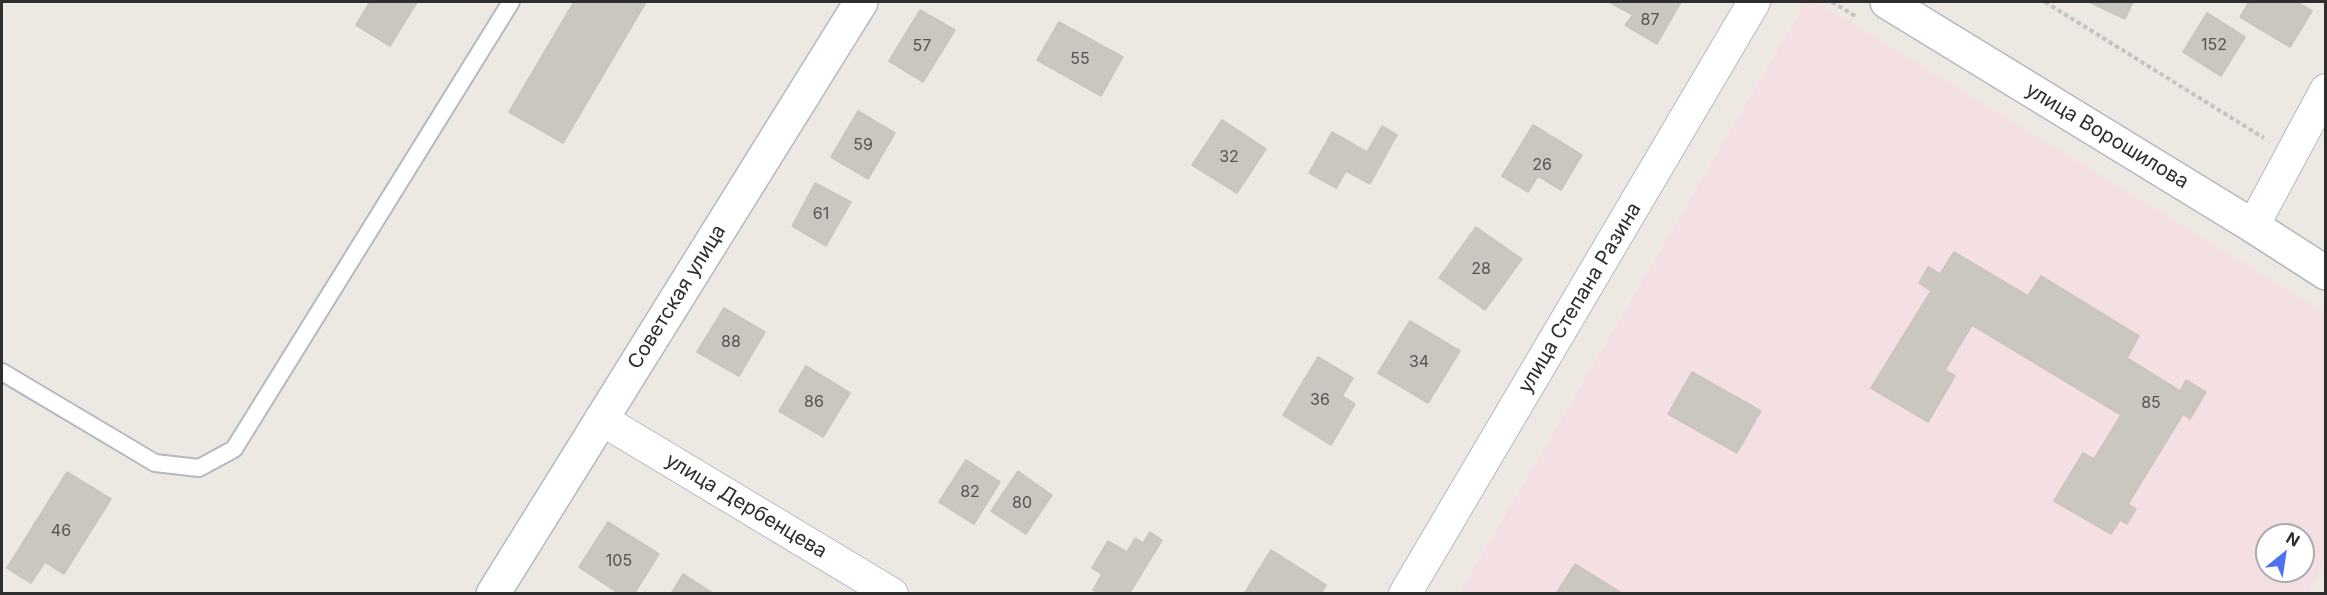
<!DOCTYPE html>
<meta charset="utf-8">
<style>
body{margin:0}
#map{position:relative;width:2327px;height:595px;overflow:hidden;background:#eee8e2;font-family:Inter,sans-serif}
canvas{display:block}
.frame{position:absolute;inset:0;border:3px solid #2e2e2e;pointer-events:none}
.north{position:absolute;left:2255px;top:523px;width:60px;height:60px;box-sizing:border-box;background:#fff;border:2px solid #ababab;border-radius:50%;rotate:30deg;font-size:16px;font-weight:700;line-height:24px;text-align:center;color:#2e2e2e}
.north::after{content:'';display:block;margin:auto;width:21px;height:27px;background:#4d71f0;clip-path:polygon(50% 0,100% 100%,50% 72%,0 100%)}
</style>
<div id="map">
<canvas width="2327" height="595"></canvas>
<div class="frame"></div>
<div class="north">N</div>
</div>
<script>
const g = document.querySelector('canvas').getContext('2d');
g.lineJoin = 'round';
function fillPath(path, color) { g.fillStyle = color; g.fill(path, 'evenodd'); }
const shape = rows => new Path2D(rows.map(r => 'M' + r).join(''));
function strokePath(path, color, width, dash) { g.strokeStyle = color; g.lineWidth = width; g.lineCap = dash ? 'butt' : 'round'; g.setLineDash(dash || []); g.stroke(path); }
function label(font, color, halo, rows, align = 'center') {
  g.font = font + ' Inter,sans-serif'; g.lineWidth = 5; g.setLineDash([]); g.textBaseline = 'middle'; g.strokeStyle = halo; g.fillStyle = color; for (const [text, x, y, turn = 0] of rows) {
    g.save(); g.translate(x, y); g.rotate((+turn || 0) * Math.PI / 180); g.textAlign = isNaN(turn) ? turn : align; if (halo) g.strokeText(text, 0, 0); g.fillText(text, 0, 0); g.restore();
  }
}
const medical = shape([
 [1806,2,1817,2,2325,313,2325,562,2307,593,1459,594],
 [2267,535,2303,535,2303,571,2267,571]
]);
const building = shape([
 [370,2,417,2,390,46,356,25,370,2],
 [574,2,646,2,563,143,509,112,574,2],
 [1609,2,1681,2,1657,44,1625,25,1633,15,1609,2],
 [2089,2,2133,2,2125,19,2089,2],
 [2249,2,2297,2,2312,11,2290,47,2240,17,2249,2],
 [920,10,955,30,923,82,889,61,920,10],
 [2207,13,2245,37,2221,76,2183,52,2207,13],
 [1059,22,1123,57,1101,96,1037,60,1059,22],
 [858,111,895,133,868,179,831,157,858,111],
 [1222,120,1266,149,1237,193,1192,165,1222,120],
 [1533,125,1582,155,1561,190,1538,176,1528,192,1502,176,1533,125],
 [1382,126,1397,135,1370,184,1346,171,1336,188,1309,173,1332,132,1367,152,1382,126],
 [815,183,851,202,826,246,792,226,815,183],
 [1476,227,1522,259,1485,310,1439,278,1476,227],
 [1954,252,2028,296,2041,276,2139,336,2127,358,2180,391,2186,380,2206,392,2190,419,2183,414,2128,504,2136,509,2127,524,2120,520,2111,534,2054,501,2083,453,2094,459,2121,415,1972,325,1945,370,1955,376,1928,422,1871,388,1931,291,1919,283,1928,267,1940,274,1954,252],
 [724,308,765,332,739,376,697,352,724,308],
 [1410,321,1460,351,1428,403,1378,373,1410,321],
 [1318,357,1353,378,1342,396,1355,404,1331,445,1283,415,1318,357],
 [806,366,850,393,823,437,779,411,806,366],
 [1692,372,1761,411,1737,453,1668,414,1692,372],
 [966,460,1000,482,974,524,939,502,966,460],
 [1018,471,1052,495,1026,534,991,511,1018,471],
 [67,472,111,499,64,574,45,562,31,583,7,568,67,472],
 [608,522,659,554,634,594,620,594,579,567,608,522],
 [1150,532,1162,540,1129,594,1099,594,1093,590,1102,574,1092,568,1108,541,1127,552,1135,538,1143,543,1150,532],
 [1271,550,1326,585,1321,594,1244,594,1271,550],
 [1575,564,1623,594,1556,594,1575,564],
 [683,574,714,594,671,594,683,574]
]);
const path = shape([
 [1832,2,1857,17],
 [2045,2,2264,138]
]);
const lane = shape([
 [2,372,155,463,199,468,234,449,511,2]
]);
const street = shape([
 [2253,226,2326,90],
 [601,419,892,594],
 [1405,594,1754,2]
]);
const secondary = shape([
 [1887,2,2253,226,2326,273],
 [493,594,861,2]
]);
const numberNames = [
 ["87",1650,20],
 ["152",2214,45],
 ["57",922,46],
 ["55",1080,59],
 ["59",863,145],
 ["32",1229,157],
 ["26",1542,165],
 ["61",821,214],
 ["28",1481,269],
 ["88",731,342],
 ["34",1419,362],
 ["36",1320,400],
 ["86",814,402],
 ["85",2151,403],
 ["82",970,492],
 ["80",1022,503],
 ["46",61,531],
 ["105",619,561]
];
const streetNames = [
 ["улица Ворошилова",2107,136,31],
 ["Советская улица",677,297,-58],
 ["улица Степана Разина",1580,298,-59],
 ["улица Дербенцева",746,506,31]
];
fillPath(medical, '#f4e0e2');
fillPath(building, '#cac6c0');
strokePath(building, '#cac4bb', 1.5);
strokePath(lane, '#b5b8c0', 20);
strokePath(street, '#b5b8c0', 34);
strokePath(secondary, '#b5b8c0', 36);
strokePath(path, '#c4c4c4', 4, [4.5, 3]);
strokePath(lane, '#fff', 16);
strokePath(street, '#fff', 32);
strokePath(secondary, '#fff', 33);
label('16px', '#555452', null, numberNames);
label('20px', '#2e2e2e', '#fff', streetNames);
</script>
